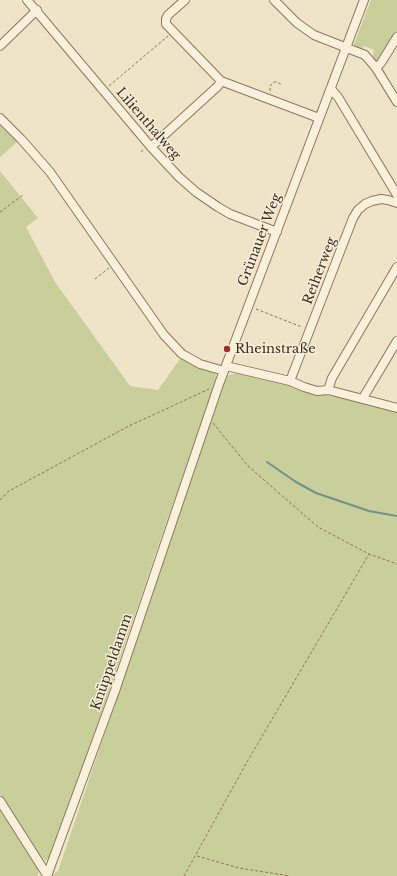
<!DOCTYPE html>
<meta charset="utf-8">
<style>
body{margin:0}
canvas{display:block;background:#f0e4c8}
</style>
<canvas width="397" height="876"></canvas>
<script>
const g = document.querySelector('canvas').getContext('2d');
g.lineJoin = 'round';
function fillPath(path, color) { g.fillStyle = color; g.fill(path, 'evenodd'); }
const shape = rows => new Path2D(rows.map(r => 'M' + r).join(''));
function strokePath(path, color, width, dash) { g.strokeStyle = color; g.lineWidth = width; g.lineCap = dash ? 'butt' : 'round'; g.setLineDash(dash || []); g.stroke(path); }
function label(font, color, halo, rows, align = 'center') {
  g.font = font + ' "Libre Baskerville",serif'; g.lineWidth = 3; g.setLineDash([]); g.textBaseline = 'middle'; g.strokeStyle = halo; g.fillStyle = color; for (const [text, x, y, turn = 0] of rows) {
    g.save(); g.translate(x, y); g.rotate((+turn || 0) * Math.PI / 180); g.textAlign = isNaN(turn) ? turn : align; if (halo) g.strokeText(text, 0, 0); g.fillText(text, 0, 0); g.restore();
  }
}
const green = shape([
 [371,0,397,0,397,33,381,59,377,61,372,58,374,50,364,46,362,50,357,49,354,44],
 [0,123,18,141,0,157],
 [0,171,38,218,26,227,55,282,130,386,158,390,182,356,214,372,218,379,166,523,53,856,46,861,41,857,0,794],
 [237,373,285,384,302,391,348,399,397,411,397,876,51,876,58,871,226,376],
 [0,805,38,864,38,876,0,876]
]);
const stream = shape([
 [267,462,296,482,316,493,369,511,397,516]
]);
const path = shape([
 [109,86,168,36],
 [270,91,270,86,274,82,277,82,282,85],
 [141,152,144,149],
 [0,212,23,195],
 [95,279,109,268],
 [256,309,302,327],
 [213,423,248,466,318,527,369,554,397,564],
 [0,500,9,491,127,427,209,389],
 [197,856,239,868,290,876],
 [184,876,247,762,369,554]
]);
const minor = shape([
 [27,0,151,147,179,177,196,192,218,207,230,214,277,232],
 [185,0,168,15,166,19,166,24,221,81,319,118],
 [274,0,297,23,314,35,365,55,376,68,397,102],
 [0,46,37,10],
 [376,68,381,63,397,37],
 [331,89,338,97,397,195],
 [0,118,21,139,50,172,164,335,182,354,200,364,224,371],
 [151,147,218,86,221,81],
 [226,366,290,381,304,387,317,391,328,390,397,408],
 [290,381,353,218,358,210,365,204,372,201,381,199,388,200,397,203],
 [328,390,332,378,397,267],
 [363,398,397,341],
 [0,801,47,875],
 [47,876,116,688,219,384,364,0]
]);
const markers = [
 [227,349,4,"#9e2a2b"]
];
const streetNames = [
 ["Lilienthalweg",148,124,49],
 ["Grünauer Weg",260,240,-69],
 ["Reiherweg",320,271,-69],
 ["Knüppeldamm",112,662,-71]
];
const poiNames = [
 ["Rheinstraße",235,349]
];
fillPath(green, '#c9cf9b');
strokePath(stream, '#6f938a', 2);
strokePath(minor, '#8d765c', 10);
strokePath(path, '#8d765c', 1, [3, 2]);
strokePath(minor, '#faf1dc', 8);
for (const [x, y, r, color] of markers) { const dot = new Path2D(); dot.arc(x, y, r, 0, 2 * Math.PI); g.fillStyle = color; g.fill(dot); strokePath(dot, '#f7eed8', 1.5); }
label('13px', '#3d2e20', '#f7eed8', streetNames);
label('13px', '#3d2e20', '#f7eed8', poiNames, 'left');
</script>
